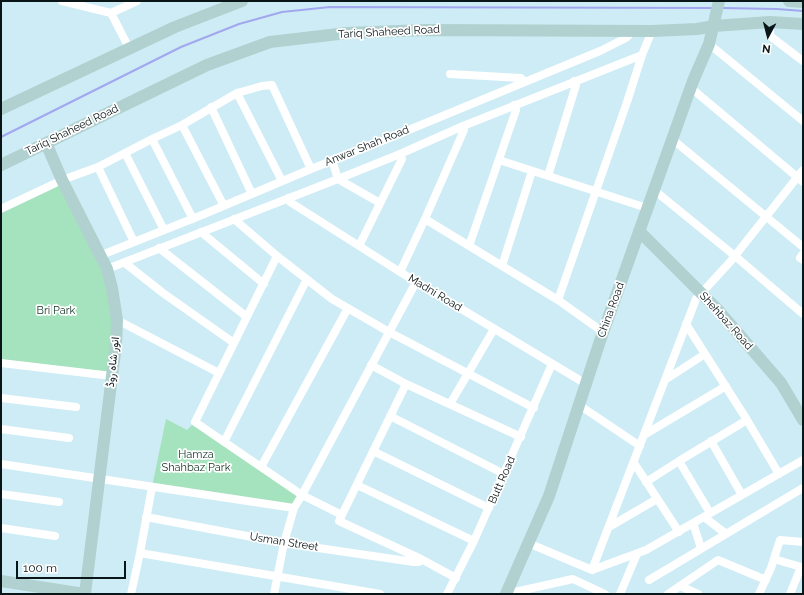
<!DOCTYPE html>
<meta charset="utf-8">
<style>
body{margin:0}
#map{position:relative;width:804px;height:595px;overflow:hidden;background:#ceecf5;font-family:Raleway,sans-serif}
canvas{display:block}
.frame{position:absolute;inset:0;border:2px solid #0a1518;pointer-events:none}
.north{position:absolute;left:748px;top:16px;width:40px;height:40px;-webkit-text-stroke:3px #fff;paint-order:stroke;rotate:187deg;font-size:11px;font-weight:700;line-height:16px;text-align:center;color:#0a1518}
.north::after{content:'';display:block;margin:auto;width:14px;height:18px;background:#0a1518;clip-path:polygon(50% 0,100% 100%,50% 72%,0 100%)}
.scale{position:absolute;left:16px;top:561px;width:110px;height:18px;box-sizing:border-box;border:2px solid #0a1518;border-top:0;padding-left:5px;font-size:12px;line-height:14px;white-space:nowrap;color:#0a1518;-webkit-text-stroke:3px #fff;paint-order:stroke}
</style>
<div id="map">
<canvas width="804" height="595"></canvas>
<div class="frame"></div>
<div class="north">N</div>
<div class="scale">100 m</div>
</div>
<script>
const g = document.querySelector('canvas').getContext('2d');
g.lineJoin = 'round';
function fillPath(path, color) { g.fillStyle = color; g.fill(path, 'evenodd'); }
const shape = rows => new Path2D(rows.map(r => 'M' + r).join(''));
function strokePath(path, color, width, dash) { g.strokeStyle = color; g.lineWidth = width; g.lineCap = dash ? 'butt' : 'round'; g.setLineDash(dash || []); g.stroke(path); }
function label(font, color, halo, rows, align = 'center') {
  g.font = font + ' Raleway,Vazirmatn,sans-serif'; g.lineWidth = 3.5; g.setLineDash([]); g.textBaseline = 'middle'; g.strokeStyle = halo; g.fillStyle = color; for (const [text, x, y, turn = 0] of rows) {
    g.save(); g.translate(x, y); g.rotate((+turn || 0) * Math.PI / 180); g.textAlign = isNaN(turn) ? turn : align; if (halo) g.strokeText(text, 0, 0); g.fillText(text, 0, 0); g.restore();
  }
}
const green = shape([
 [60,185,102,272,108,290,113,320,110,372,1,360,1,213],
 [166,419,187,430,195,422,302,495,294,508,152,487]
]);
const stream = shape([
 [723,8,777,9,803,11],
 [1,137,181,47,239,24,282,12,330,7,712,8]
]);
const street = shape([
 [62,1,111,13,129,48],
 [111,13,137,1],
 [770,22,770,36,803,61],
 [709,44,803,121],
 [450,74,521,78,525,82],
 [691,88,803,182],
 [237,93,282,181],
 [211,107,252,194],
 [182,125,224,206],
 [152,139,193,219],
 [672,139,803,247],
 [125,153,164,230],
 [332,160,338,179,380,203],
 [499,160,647,208],
 [98,167,134,242],
 [548,176,576,85,574,81],
 [654,190,735,256,803,314],
 [288,198,290,202,400,272,586,384],
 [1,209,62,180,98,167,152,139,182,125,237,93,262,86,272,85,311,169],
 [234,219,277,256,332,299,389,332,534,408],
 [425,219,558,300,603,332],
 [201,232,264,284],
 [359,246,402,159,400,154],
 [469,246,516,110,514,105],
 [159,248,247,317],
 [803,254,800,258,803,260],
 [99,256,202,215,311,169,382,141,600,51,626,38,630,34,630,30],
 [125,263,163,293,234,343],
 [502,266,532,171],
 [107,269,338,179,400,154,463,126,642,55],
 [400,272,425,219,464,130,463,126],
 [558,300,627,102,642,55,652,31],
 [117,320,219,373],
 [686,324,747,420],
 [1,363,112,376],
 [371,365,406,384,521,437],
 [665,380,705,354],
 [406,384,339,521,421,559,456,578],
 [1,398,76,407],
 [450,404,494,329],
 [579,405,640,446],
 [390,416,504,474],
 [1,429,69,438],
 [644,435,726,386],
 [711,441,742,495],
 [224,442,307,279],
 [373,451,489,508],
 [634,463,679,532],
 [1,464,294,508],
 [261,467,348,308],
 [646,482,679,461],
 [357,485,474,541],
 [1,494,59,502],
 [710,513,679,461,747,420,779,474],
 [342,515,302,495,416,282],
 [146,517,284,543,414,562,419,562,421,559],
 [704,517,725,533],
 [693,523,701,548],
 [609,527,657,499],
 [1,528,55,536],
 [528,543,592,570,646,550,803,460],
 [140,553,380,594],
 [774,559,801,567,790,594],
 [592,570,696,299,730,262,803,170],
 [649,580,803,488],
 [680,586,698,594],
 [131,594,140,553,152,487],
 [274,594,284,543,294,508,302,495,195,422,277,256],
 [447,594,474,541,552,364],
 [506,594,573,579,605,594],
 [620,594,637,554],
 [668,594,718,560,766,580],
 [759,594,771,568,780,540,803,542]
]);
const secondary = shape([
 [789,1,803,2],
 [1,109,175,27,242,1],
 [46,143,62,180,107,269,112,288,117,320,116,345,112,376,85,594],
 [1,165,207,65,270,42,347,33,425,30,652,31,697,29,714,26,770,22,803,24],
 [639,231,717,309,781,383,803,420],
 [1,581,84,594],
 [506,594,549,496,601,338,693,81,709,44,719,1]
]);
const streetNames = [
 ["Tariq Shaheed Road",389,32,-3],
 ["Tariq Shaheed Road",72,130,-26],
 ["Anwar Shah Road",367,146,-22],
 ["Madni Road",435,293,31],
 ["China Road",611,310,-70],
 ["Shehbaz Road",726,321,48],
 ["انور شاہ روڈ",113,362,-84],
 ["Butt Road",502,480,-66],
 ["Usman Street",284,542,9]
];
const parkNames = [
 ["Bri Park",56,311],
 ["Hamza",196,455],
 ["Shahbaz Park",196,468]
];
fillPath(green, '#a5e2be');
strokePath(stream, '#a2a7ee', 2);
strokePath(street, '#fff', 8);
strokePath(secondary, '#b0d1cf', 12);
label('11px', '#0a1518', '#fff', streetNames);
label('11px', '#113523', '#fff', parkNames);
</script>
